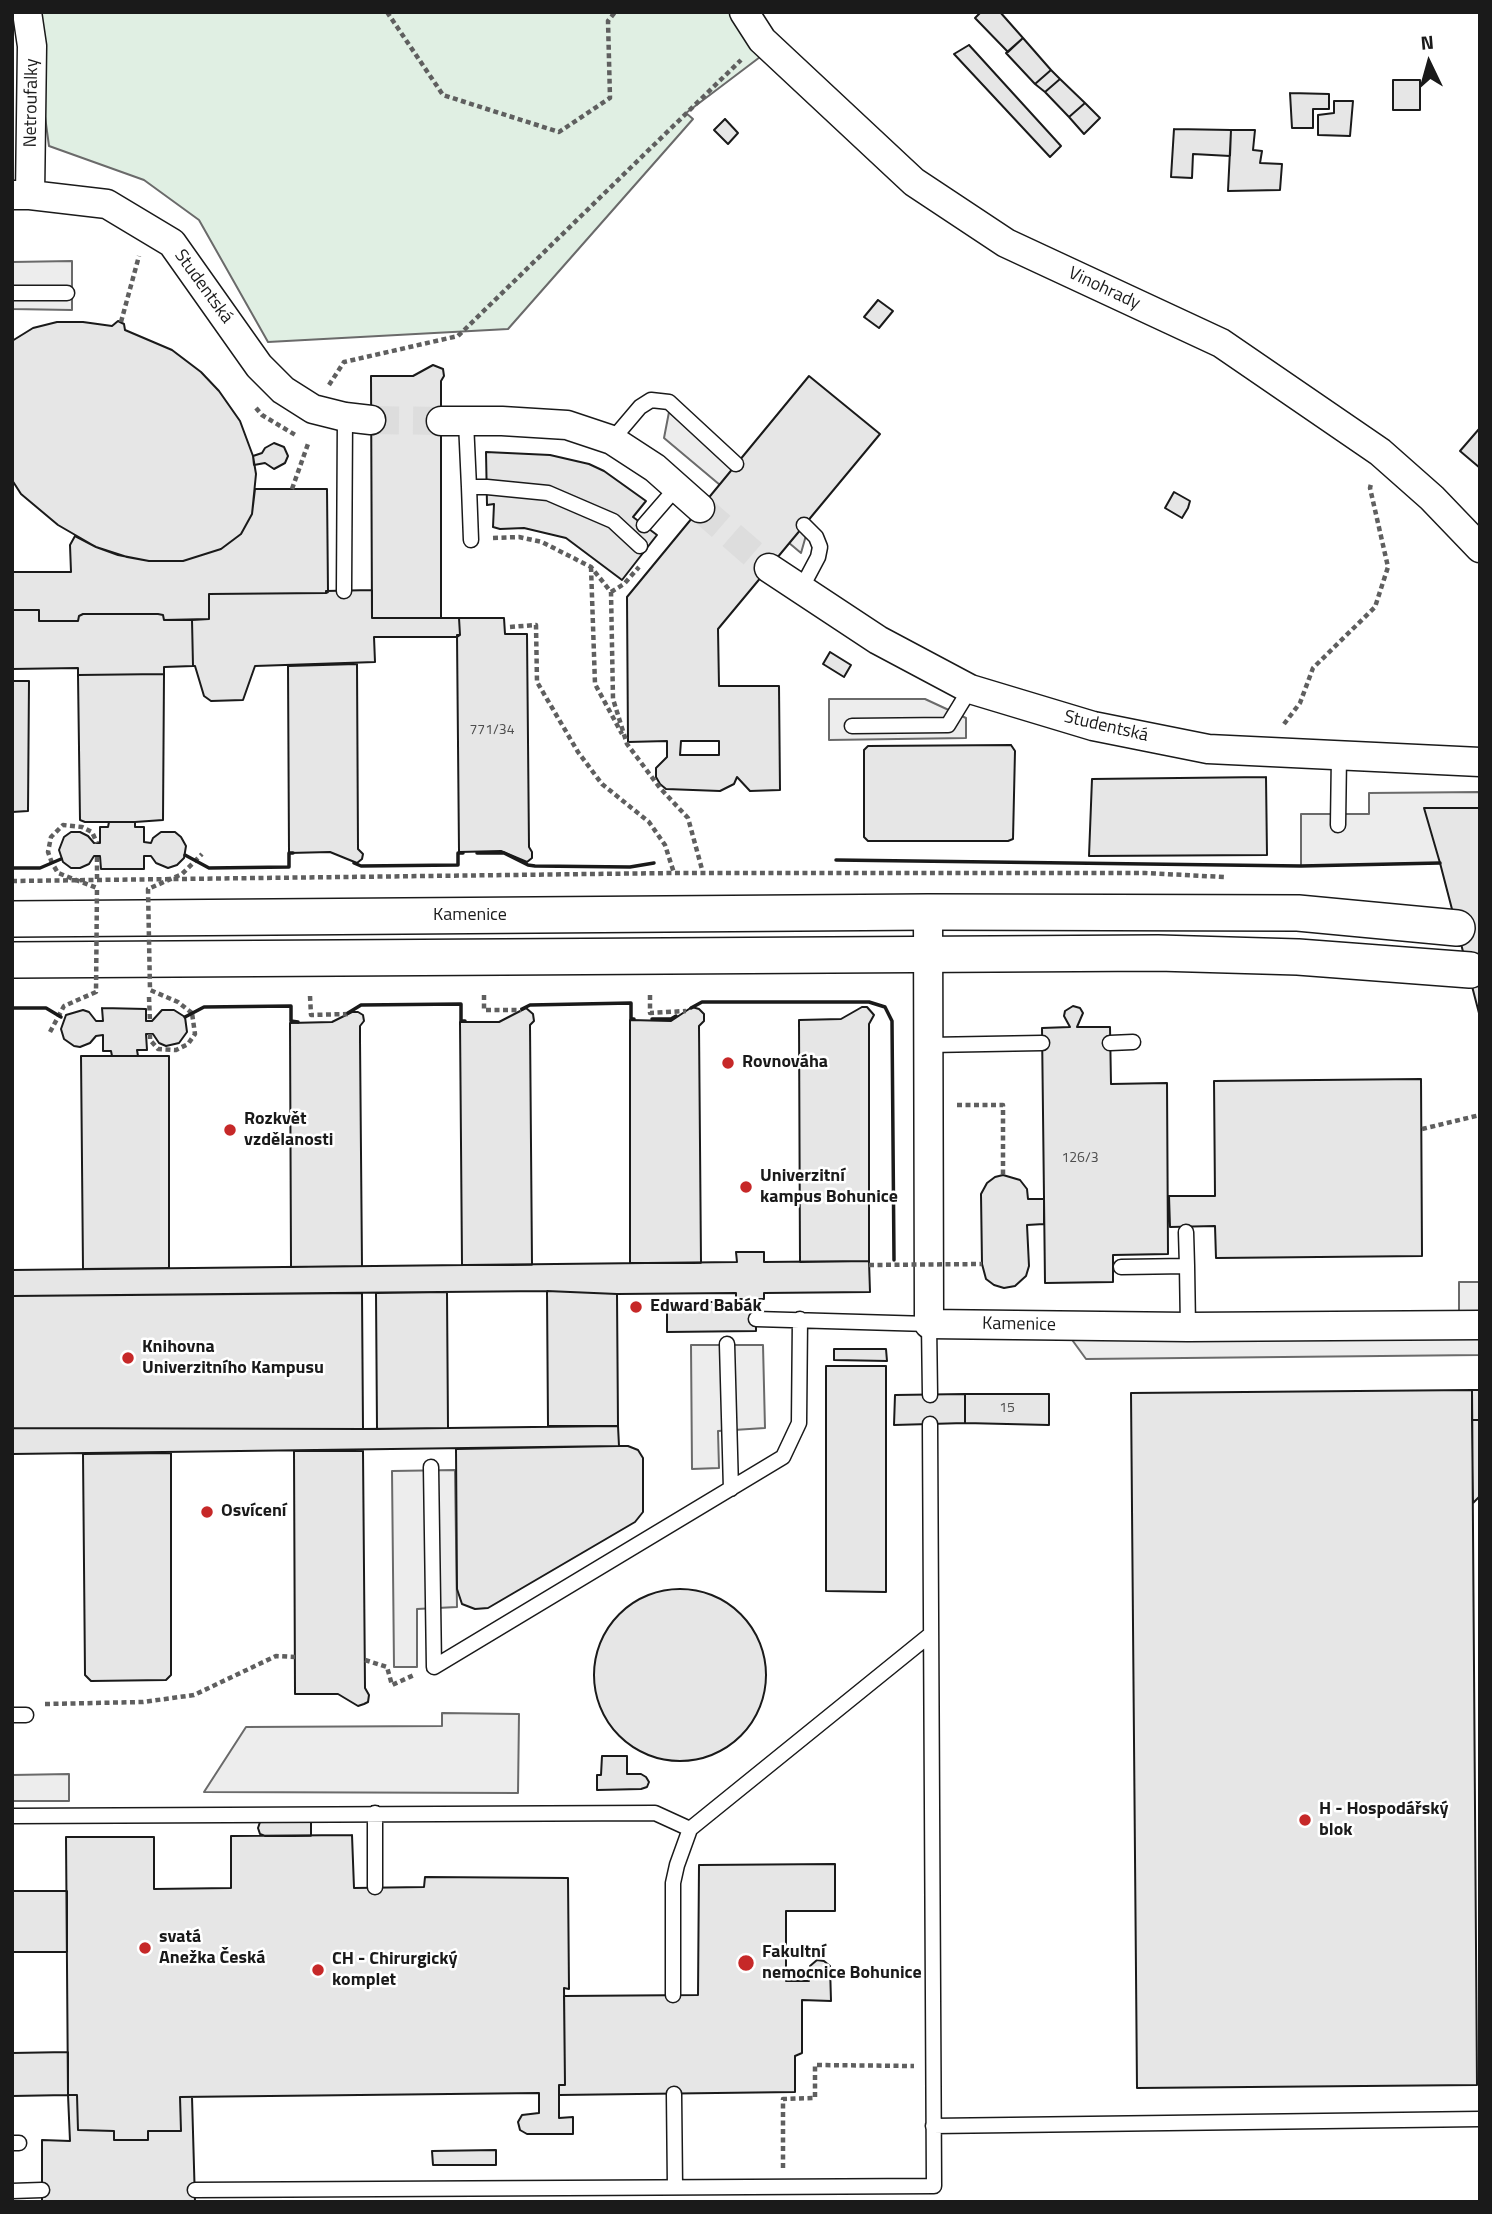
<!DOCTYPE html>
<meta charset="utf-8">
<style>
body{margin:0}
#map{position:relative;width:1492px;height:2214px;overflow:hidden;background:#fff;font-family:"Titillium Web",sans-serif}
canvas{display:block}
.frame{position:absolute;inset:0;border:14px solid #1a1a1a;pointer-events:none}
.north{position:absolute;left:1394px;top:28px;width:70px;height:70px;-webkit-text-stroke:5px #fff;paint-order:stroke;rotate:355deg;font-size:19px;font-weight:700;line-height:28px;text-align:center;color:#1a1a1a}
.north::after{content:'';display:block;margin:auto;width:24px;height:32px;background:#1a1a1a;clip-path:polygon(50% 0,100% 100%,50% 72%,0 100%)}
</style>
<div id="map">
<canvas width="1492" height="2214"></canvas>
<div class="frame"></div>
<div class="north">N</div>
</div>
<script>
const g = document.querySelector('canvas').getContext('2d');
g.lineJoin = 'round';
function fillPath(path, color) { g.fillStyle = color; g.fill(path, 'evenodd'); }
const shape = rows => new Path2D(rows.map(r => 'M' + r).join(''));
function strokePath(path, color, width, dash) { g.strokeStyle = color; g.lineWidth = width; g.lineCap = dash ? 'butt' : 'round'; g.setLineDash(dash || []); g.stroke(path); }
function label(font, color, halo, rows, align = 'center') {
  g.font = font + ' "Titillium Web",sans-serif'; g.lineWidth = 5; g.setLineDash([]); g.textBaseline = 'middle'; g.strokeStyle = halo; g.fillStyle = color; for (const [text, x, y, turn = 0] of rows) {
    g.save(); g.translate(x, y); g.rotate((+turn || 0) * Math.PI / 180); g.textAlign = isNaN(turn) ? turn : align; if (halo) g.strokeText(text, 0, 0); g.fillText(text, 0, 0); g.restore();
  }
}
const green = shape([
 [35,12,729,12,764,54,686,113,693,119,508,329,268,342,199,220,144,180,49,146,38,65,35,12]
]);
const parking = shape([
 [72,261,72,310,12,309,12,262,72,261],
 [669,412,807,532,801,553,664,438,669,412],
 [829,699,925,699,966,718,966,738,829,740,829,699],
 [1480,792,1480,862,1301,866,1301,814,1369,814,1369,793,1480,792],
 [1459,1282,1480,1282,1480,1355,1086,1359,1062,1326,1459,1325,1459,1282],
 [691,1345,763,1345,765,1428,718,1431,719,1468,692,1469,691,1345],
 [455,1470,457,1607,417,1609,417,1667,394,1667,392,1471,455,1470],
 [442,1713,519,1714,518,1793,204,1792,246,1727,442,1726,442,1713],
 [69,1774,69,1801,12,1801,12,1775,69,1774]
]);
const building = shape([
 [981,12,1000,12,1023,38,1008,52,975,18,981,12],
 [1023,38,1051,70,1035,84,1006,53,1023,38],
 [969,45,1061,146,1050,157,954,54,969,45],
 [1051,70,1060,79,1045,92,1035,84,1051,70],
 [1060,79,1085,103,1069,117,1045,92,1060,79],
 [1393,80,1420,80,1420,110,1393,110,1393,80],
 [1290,93,1329,94,1329,109,1313,109,1313,128,1292,128,1290,93],
 [1334,101,1353,101,1350,136,1318,135,1318,115,1334,113,1334,101],
 [1085,103,1100,118,1084,134,1069,117,1085,103],
 [725,119,738,133,728,144,714,130,725,119],
 [1174,129,1231,130,1230,156,1193,154,1192,178,1171,177,1174,129],
 [1231,130,1255,130,1253,150,1262,151,1260,163,1282,164,1280,190,1228,191,1231,130],
 [878,300,893,311,879,328,864,317,878,300],
 [118,321,124,324,125,330,172,350,201,372,219,391,240,421,253,456,256,474,252,514,241,534,221,549,183,561,149,561,118,555,96,547,58,525,21,494,12,480,12,341,33,328,57,322,83,322,112,326,118,321],
 [433,365,443,369,444,376,441,381,441,618,372,618,371,376,413,376,433,365],
 [809,376,880,434,718,629,719,686,779,686,780,790,750,791,737,777,734,784,720,791,666,789,660,784,656,777,656,768,667,757,667,741,628,742,627,597,809,376],
 [681,741,719,741,719,755,680,755,681,741],
 [1479,429,1480,430,1480,468,1460,451,1479,429],
 [274,443,284,447,288,456,285,463,274,469,265,463,254,465,253,456,262,453,265,448,274,443],
 [486,452,550,455,589,464,604,471,646,501,633,517,657,535,622,580,566,538,524,528,500,529,493,527,494,504,487,505,486,452],
 [255,489,327,489,328,592,326,593,209,594,209,619,164,620,163,615,158,614,83,614,79,616,78,621,39,621,39,610,12,610,12,572,71,572,70,545,75,536,96,547,127,557,149,561,183,561,221,549,241,534,252,514,255,489],
 [1174,492,1190,501,1188,508,1182,518,1165,508,1174,492],
 [372,590,372,618,459,618,460,635,457,637,374,637,375,662,255,666,243,700,211,701,204,696,195,666,193,666,192,620,209,619,209,594,326,593,326,591,372,590],
 [12,610,39,610,39,621,78,621,79,616,83,614,158,614,163,615,164,620,192,620,193,666,164,667,164,674,78,675,78,668,12,669,12,610],
 [459,618,504,618,505,634,527,634,529,847,532,852,532,858,527,862,501,851,459,852,457,635,460,635,459,618],
 [830,652,851,665,844,677,823,664,830,652],
 [357,664,358,849,363,854,362,859,357,863,330,852,289,853,288,666,357,664],
 [164,674,163,820,135,822,85,822,80,820,78,675,164,674],
 [12,681,29,681,28,811,12,812,12,681],
 [1011,745,1015,751,1013,839,1008,841,868,841,864,837,864,750,868,746,1011,745],
 [1266,777,1267,855,1089,856,1092,779,1266,777],
 [1424,808,1480,808,1480,1017,1440,863,1424,808],
 [109,822,135,822,135,827,144,827,144,842,151,843,153,838,161,832,175,832,181,837,186,846,184,858,177,865,168,868,156,863,151,856,144,856,144,869,101,869,100,856,94,856,89,864,80,868,71,868,63,862,59,850,64,837,71,832,80,832,88,836,94,843,100,843,100,827,108,827,109,822],
 [1073,1006,1080,1008,1083,1013,1077,1027,1110,1027,1111,1084,1167,1083,1168,1254,1113,1255,1113,1282,1045,1283,1042,1028,1070,1027,1064,1016,1065,1011,1073,1006],
 [692,1007,699,1009,704,1014,704,1021,699,1026,701,1263,630,1263,630,1020,671,1021,692,1007],
 [862,1007,867,1007,874,1015,869,1024,869,1261,800,1262,799,1020,841,1019,862,1007],
 [102,1008,146,1009,146,1021,152,1021,162,1010,174,1010,185,1017,187,1032,179,1043,166,1046,159,1043,153,1034,146,1034,147,1050,137,1050,138,1056,112,1056,111,1051,103,1051,103,1035,96,1036,90,1043,80,1047,74,1046,64,1039,61,1029,66,1015,83,1010,89,1012,96,1021,103,1021,102,1008],
 [526,1008,533,1014,534,1021,530,1025,532,1265,462,1265,460,1022,499,1022,526,1008],
 [352,1012,358,1012,363,1015,364,1021,360,1026,360,1040,362,1266,291,1267,290,1023,332,1022,352,1012],
 [81,1056,169,1056,169,1268,83,1269,81,1056],
 [1421,1079,1422,1256,1216,1258,1215,1226,1170,1227,1169,1196,1215,1196,1214,1081,1421,1079],
 [1003,1175,1020,1180,1027,1189,1028,1199,1044,1199,1044,1224,1027,1225,1029,1266,1026,1276,1015,1286,1004,1288,994,1285,986,1279,982,1264,981,1194,987,1183,995,1177,1003,1175],
 [736,1252,764,1252,764,1262,869,1261,870,1292,764,1293,764,1299,736,1299,736,1293,617,1294,547,1291,12,1296,12,1270,737,1262,736,1252],
 [547,1291,617,1294,618,1426,548,1426,547,1291],
 [447,1292,448,1428,377,1429,376,1293,447,1292],
 [362,1293,363,1429,12,1428,12,1296,362,1293],
 [667,1302,756,1302,756,1331,667,1332,667,1302],
 [834,1349,886,1349,887,1361,834,1360,834,1349],
 [826,1366,886,1366,886,1592,826,1591,826,1366],
 [1472,1390,1477,2085,1137,2088,1131,1393,1472,1390],
 [1472,1390,1480,1390,1480,1420,1472,1420,1472,1390],
 [965,1394,1049,1394,1049,1425,965,1423,965,1394],
 [965,1394,965,1423,894,1425,895,1395,965,1394],
 [1472,1420,1480,1420,1480,1496,1473,1503,1472,1420],
 [618,1426,619,1446,12,1454,12,1428,363,1429,618,1426],
 [619,1446,628,1446,638,1450,643,1458,643,1512,635,1522,488,1608,475,1609,462,1604,457,1589,456,1449,619,1446],
 [294,1451,363,1451,365,1688,369,1695,368,1702,364,1704,358,1706,338,1694,295,1694,294,1451],
 [171,1453,171,1675,166,1680,91,1681,85,1675,83,1454,171,1453],
 '594 1675a86 86 0 1 1 172 0a86 86 0 1 1-172 0Z',
 [602,1756,627,1756,627,1774,641,1774,646,1777,649,1782,647,1787,641,1789,597,1790,597,1775,601,1775,602,1756],
 [265,1819,311,1819,311,1836,265,1836,260,1834,258,1828,260,1822,265,1819],
 [352,1835,354,1888,424,1887,425,1877,568,1878,569,1989,564,1988,565,2085,559,2085,559,2118,573,2117,573,2134,527,2134,520,2130,518,2122,522,2115,539,2113,539,2093,180,2097,181,2131,148,2131,148,2140,114,2140,114,2131,78,2130,77,2095,68,2095,66,1837,154,1837,154,1889,231,1888,231,1836,352,1835],
 [835,1864,835,1911,786,1911,786,1981,809,1981,810,1966,817,1960,824,1961,830,1966,831,2001,802,2000,802,2053,795,2056,795,2092,559,2095,559,2085,565,2085,564,1996,698,1995,699,1865,835,1864],
 [12,1891,67,1891,67,1952,12,1952,12,1891],
 [68,2052,68,2095,12,2096,12,2053,68,2052],
 [68,2095,77,2095,78,2130,114,2131,114,2140,148,2140,148,2131,181,2131,180,2097,192,2097,195,2202,42,2202,42,2140,70,2141,68,2095],
 [496,2150,496,2165,433,2165,432,2151,496,2150]
]);
const minorTunnel = shape([
 [371,420,441,421],
 [700,508,769,568]
]);
const path = shape([
 [387,12,443,95,559,132,610,98,608,21,615,12],
 [121,322,139,256],
 [329,385,344,362,458,336,741,60],
 [256,408,262,415,297,436],
 [292,489,309,441],
 [493,538,519,537,542,542,591,567,611,592,613,699,627,744,660,788,688,818,703,873],
 [591,567,595,684,622,734],
 [611,592,624,584,639,567],
 [510,627,536,625,537,682,578,752,602,784,649,822,665,845,674,873],
 [1284,724,1300,703,1313,668,1375,607,1388,567,1370,488,1371,484],
 [97,857,97,881],
 [52,863,48,852,51,837,63,825,82,827,92,832,97,843],
 [12,881,674,873,1145,873,1224,877],
 [484,995,484,1010,521,1010],
 [650,995,650,1013,686,1011],
 [310,996,311,1015,348,1014],
 [149,997,150,1021],
 [150,1034,150,1040,158,1049,176,1050,188,1044,195,1034,192,1013],
 [957,1105,1003,1105,1003,1175],
 [1422,1129,1480,1115],
 [365,1660,387,1667,392,1685,414,1675],
 [45,1704,143,1702,194,1695,276,1656,295,1657],
 [783,2168,783,2099,815,2098,815,2065,914,2066]
]);
const service = shape([
 [12,293,67,293],
 [466,422,469,487,487,487,548,493,613,521,640,546],
 [612,440,640,407,651,400,669,402,736,464],
 [469,487,471,540],
 [644,525,677,487],
 [801,589,818,557,820,547,816,537,804,525],
 [344,591,345,417],
 [852,726,948,725,970,689],
 [1338,825,1339,756],
 [1110,1043,1133,1042],
 [929,1045,1042,1043],
 [1187,1266,1188,1327],
 [1121,1267,1187,1266,1186,1232],
 [756,1319,929,1324,930,1395],
 [727,1344,731,1489],
 [431,1467,434,1667,783,1457,799,1423,800,1319],
 [12,1715,26,1715],
 [375,1813,375,1887],
 [12,1816,655,1813,690,1829],
 [673,1995,673,1883,677,1865,690,1829,931,1634],
 [674,2094,675,2187],
 [933,2126,1480,2119],
 [12,2143,19,2143],
 [195,2190,934,2186,930,1424],
 [12,2191,42,2190]
]);
const minor = shape([
 [27,12,32,46,30,195],
 [744,12,762,40,914,182,1006,243,1221,343,1380,452,1432,498,1480,548],
 [12,195,30,195,107,204,172,243,259,366,283,390,313,409,345,417,371,420],
 [441,421,502,421,567,425,612,440,655,468,700,508],
 [769,568,878,640,970,689,1093,726,1208,749,1480,762],
 [928,912,929,1324,1188,1327,1480,1325]
]);
const tertiary = shape([
 [12,919,928,912,1298,913,1457,928],
 [12,960,1158,953,1298,957,1470,970]
]);
const pathBridge = shape([
 [192,1013,178,1002,150,990,148,889,182,874,202,854],
 [50,1032,64,1006,96,992,97,888,58,873,52,863],
 [869,1265,982,1264]
]);
const wall = shape([
 [477,853,504,853,528,865,535,866,630,867,654,863],
 [185,855,209,868,289,867,289,853,293,853],
 [836,860,1301,866,1440,863],
 [354,863,361,866,458,865,458,853,463,853],
 [12,868,40,868,61,859],
 [12,1008,46,1008,61,1017],
 [691,1008,702,1002,869,1002,885,1007,892,1021,894,1260],
 [522,1009,530,1005,631,1003,631,1019,634,1019],
 [348,1013,361,1005,461,1004,461,1021,465,1021],
 [185,1017,204,1007,291,1006,291,1021,298,1022],
 [652,1019,671,1019,676,1016]
]);
const markers = [
 [728,1063,7,"#c62828"],
 [230,1130,7,"#c62828"],
 [746,1187,7,"#c62828"],
 [636,1307,7,"#c62828"],
 [128,1358,7,"#c62828"],
 [207,1512,7,"#c62828"],
 [1305,1820,7,"#c62828"],
 [145,1948,7,"#c62828"],
 [746,1963,9,"#c62828"],
 [318,1970,7,"#c62828"]
];
const numberNames = [
 ["771/34",492,731],
 ["126/3",1080,1159],
 ["15",1007,1409]
];
const streetNames = [
 ["Netroufalky",32,103,-89],
 ["Studentská",203,287,54],
 ["Vinohrady",1104,289,25],
 ["Studentská",1106,727,13],
 ["Kamenice",470,916],
 ["Kamenice",1019,1325,1]
];
const poiNames = [
 ["Rovnováha",742,1063],
 ["Rozkvět",244,1120],
 ["vzdělanosti",244,1141],
 ["Univerzitní",760,1177],
 ["kampus Bohunice",760,1198],
 ["Edward Babák",650,1307],
 ["Knihovna",142,1348],
 ["Univerzitního Kampusu",142,1369],
 ["Osvícení",221,1512],
 ["H - Hospodářský",1319,1810],
 ["blok",1319,1831],
 ["svatá",159,1938],
 ["Anežka Česká",159,1959],
 ["Fakultní",762,1953],
 ["nemocnice Bohunice",762,1974],
 ["CH - Chirurgický",332,1960],
 ["komplet",332,1981]
];
fillPath(green, '#e0efe3');
strokePath(green, '#6a6a6a', 2);
fillPath(parking, '#ededed');
strokePath(parking, '#6a6a6a', 2);
fillPath(building, '#e6e6e6');
strokePath(building, '#1a1a1a', 2);
strokePath(minorTunnel, '#ddd', 28, [28, 14]);
strokePath(service, '#1a1a1a', 17);
strokePath(minor, '#1a1a1a', 31);
strokePath(tertiary, '#1a1a1a', 38);
strokePath(path, '#5f5f5f', 4.5, [5, 3.5]);
strokePath(service, '#fff', 14);
strokePath(minor, '#fff', 28);
strokePath(tertiary, '#fff', 35);
strokePath(pathBridge, '#5f5f5f', 4.5, [5, 3.5]);
strokePath(wall, '#1a1a1a', 3.5);
for (const [x, y, r, color] of markers) { const dot = new Path2D(); dot.arc(x, y, r, 0, 2 * Math.PI); g.fillStyle = color; g.fill(dot); strokePath(dot, '#fff', 2.5); }
label('14px', '#4d4d4d', null, numberNames);
label('18px', '#1a1a1a', '#fff', streetNames);
label('bold 18px', '#1a1a1a', '#fff', poiNames, 'left');
</script>
